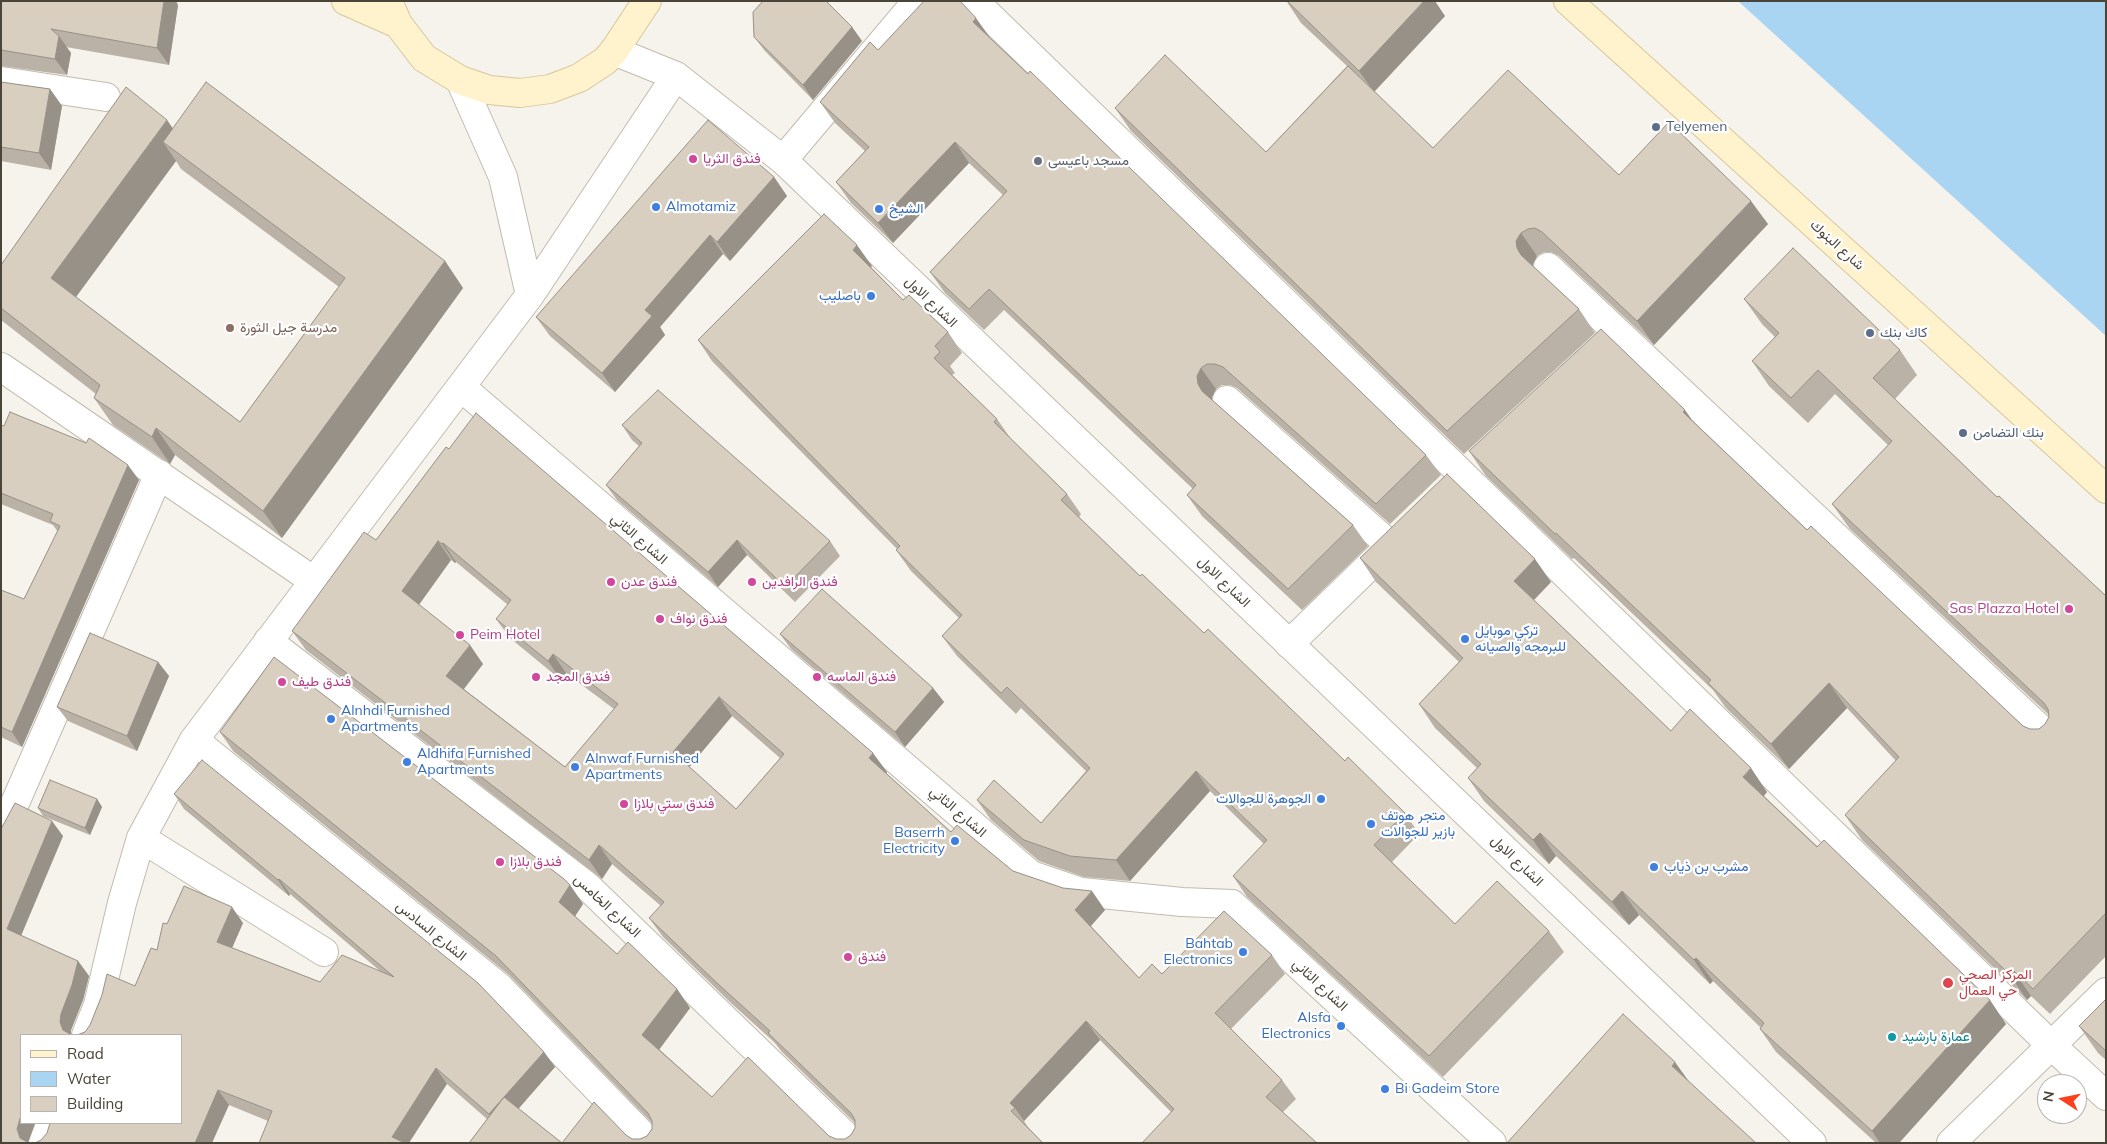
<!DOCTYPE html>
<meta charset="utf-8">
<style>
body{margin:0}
#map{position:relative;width:2107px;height:1144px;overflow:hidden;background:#f6f3ec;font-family:Mulish,sans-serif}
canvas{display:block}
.frame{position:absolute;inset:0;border:2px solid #4b4439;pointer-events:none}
.legend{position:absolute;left:20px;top:1034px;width:162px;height:90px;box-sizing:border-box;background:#fff;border:1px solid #b7b4b0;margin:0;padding:6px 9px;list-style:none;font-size:15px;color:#4b4439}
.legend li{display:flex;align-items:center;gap:10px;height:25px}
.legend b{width:25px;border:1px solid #b7b4b0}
.north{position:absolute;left:2037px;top:1074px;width:50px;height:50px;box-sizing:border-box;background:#fff;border:1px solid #b7b4b0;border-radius:50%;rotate:281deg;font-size:14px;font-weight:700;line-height:20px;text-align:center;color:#4b4439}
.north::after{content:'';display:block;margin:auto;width:18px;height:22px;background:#fc3f1d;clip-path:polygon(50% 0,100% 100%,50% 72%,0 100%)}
</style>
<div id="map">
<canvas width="2107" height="1144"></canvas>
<div class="frame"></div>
<ul class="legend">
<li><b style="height:6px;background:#fff3cd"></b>Road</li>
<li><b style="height:14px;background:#a9d4f2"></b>Water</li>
<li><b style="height:14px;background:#d8cfc1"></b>Building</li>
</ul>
<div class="north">N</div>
</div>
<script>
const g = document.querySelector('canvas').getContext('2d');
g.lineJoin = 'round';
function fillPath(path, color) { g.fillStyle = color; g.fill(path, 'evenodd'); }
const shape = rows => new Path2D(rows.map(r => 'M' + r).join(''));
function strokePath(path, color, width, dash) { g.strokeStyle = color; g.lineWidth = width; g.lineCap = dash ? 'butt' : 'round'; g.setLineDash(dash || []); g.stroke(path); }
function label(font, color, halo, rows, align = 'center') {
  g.font = font + ' Mulish,Vazirmatn,sans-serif'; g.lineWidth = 4.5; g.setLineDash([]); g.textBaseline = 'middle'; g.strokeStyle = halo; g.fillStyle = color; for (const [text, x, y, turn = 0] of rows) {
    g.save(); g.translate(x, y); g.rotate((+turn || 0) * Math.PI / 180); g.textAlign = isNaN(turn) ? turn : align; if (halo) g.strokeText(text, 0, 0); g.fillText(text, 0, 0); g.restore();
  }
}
const water = shape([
 [1738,1,2106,1,2106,336]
]);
const minor = shape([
 [974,1,2051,1045,2106,1096],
 [1,81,106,97],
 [783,160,917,1],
 [1548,267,2051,739],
 [1,367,314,581],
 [1227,400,1391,546],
 [268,641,587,886,853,1143],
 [1289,644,1394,542],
 [1,835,159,474],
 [141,838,324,952],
 [86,1035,98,1005,122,903,141,838,194,740,499,987,650,1143],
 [43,1143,51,1123],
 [1951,1143,2106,992]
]);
const tertiary = shape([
 [614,51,676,76,783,160,1812,1143],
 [460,80,503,177,530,295],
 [461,387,1031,875,1081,892,1182,902,1232,904,1492,1143],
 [194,740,530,295,676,76]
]);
const secondary = shape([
 [346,1,398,24],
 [388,1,398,24,424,58,460,80,489,90,520,93,550,89,579,78,605,61,614,51,647,1],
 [1568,1,2106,489]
]);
const wall = shape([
 [1,1,178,5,169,65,66,47,71,53,67,75,1,66],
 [1287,2,1445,16,1374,92,1433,148,1619,175,1768,224,1654,345,1559,256,1551,252,1544,252,1537,256,1533,264,1533,266,1579,309,1595,333,1464,454,1131,131,1115,108,1266,152,1347,66,1301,23],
 [852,27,862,41,813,100,765,51,754,37],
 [991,39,1426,455,1441,475,1390,524,1237,388,1230,385,1222,385,1216,389,1212,397,1212,400,1353,525,1368,546,1302,610,1202,516,1187,495,1193,489,1004,310,984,330,945,293,930,272,1003,195,969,163,893,243,851,203,836,182,865,151,835,123,820,102,878,50],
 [1,82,50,89,62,106,51,170,1,161],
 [172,128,445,261,463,288,282,538,175,455,170,464,113,425,94,398,96,394,1,320,1,265],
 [176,161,181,169,339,287,240,422,76,297],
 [774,177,787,196,730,261,723,254,660,327,665,335,615,392,550,336,536,317],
 [872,266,871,267,903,300,948,332,962,353,950,366,955,373,952,375,997,419,1011,439,1067,494,1081,514,1079,517,1140,576,1345,761,1405,813,1419,834,1392,862,1455,924,1549,931,1564,952,1443,1077,1247,897,1233,876,1264,844,1210,791,1130,881,1084,877,1039,861,991,820,977,800,1041,823,1086,771,1021,708,1016,714,957,656,942,636,959,618,911,571,896,550,897,549,712,361,698,340],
 [1744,299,1900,350,1917,375,1895,399,1997,497,2106,596,2106,956,2050,1014,2031,996,2027,1000,1862,840,1845,815,1896,761,1847,708,1789,769,1726,708,1713,690,1574,558,1572,559,1486,476,1469,451,1693,421,1807,530,2023,726,2030,729,2039,729,2045,724,2049,717,2049,715,1850,529,1832,504,1888,445,1835,394,1808,423,1769,386,1752,361,1775,337,1762,324],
 [1,425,139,480,22,747,1,737,1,590,24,599,58,532,53,525,1,504],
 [622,425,830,541,840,556,795,602,747,555,718,587,617,500,606,485,639,446,632,440],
 [446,447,887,772,886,773,951,832,1013,871,1105,910,1091,926,1139,978,1272,955,1285,974,1231,1029,1282,1080,1296,1099,1283,1112,1171,1112,1100,1040,1024,1121,1028,1127,1043,1143,469,1143,487,1119,447,1084,268,1121,229,1105,181,1123,21,1035,1,1143,1,829,63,836,21,936,78,961,89,976,83,1000,71,1030,71,1034,77,1035,85,1032,135,986,157,950,167,924,243,923,232,948,320,982,380,971,290,894,289,896,184,809,174,794,544,1052,555,1067,518,1108,562,1143,626,1135,632,1139,640,1139,647,1136,652,1129,652,1123,509,975,233,751,220,732,570,885,583,904,575,916,617,954,677,989,690,1008,659,1049,712,1097,829,1136,836,1139,845,1139,851,1135,855,1128,855,1123,782,1052,774,1042,731,1003,663,937,649,918,661,906,612,864,602,879,306,650,292,631,376,540],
 [451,560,455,563,456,562,508,605,496,619,510,638,561,680,566,673,614,709,565,767,464,689,483,664,419,605],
 [732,716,780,758,736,809,689,767],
 [1360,558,1551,582,1534,600,1671,731,1767,792,1764,796,2006,1024,1899,1143,1876,1143,1776,1052,1760,1029,1761,1028,1713,981,1710,984,1639,915,1629,925,1556,856,1549,864,1484,801,1468,778,1477,768,1435,728,1419,704,1459,662,1376,582],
 [780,634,933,688,944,702,905,747,791,649],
 [158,662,169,676,137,751,68,721,57,707],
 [97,799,102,807,90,835,43,816,38,808],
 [2106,999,2106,1060,2098,1053,2079,1026]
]);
const shadedWall = shape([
 [164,1,176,1,178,5,169,65,157,48],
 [1424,1,1435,1,1445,16,1374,92,1359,71],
 [976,18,991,39,973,22],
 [852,27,862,41,813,100,803,85],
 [59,36,71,53,67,75,55,59],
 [50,89,62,106,51,170,39,153],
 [167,120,186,147,163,142,176,161,70,305,51,278],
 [955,142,969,163,893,243,878,223],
 [774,177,787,196,730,261,717,242],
 [1751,201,1768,224,1654,345,1637,321],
 [1521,233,1537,256,1533,264,1533,271,1521,255,1517,248,1516,241],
 [710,235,723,254,660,327,665,335,615,392,602,373,645,310],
 [857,245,872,266,868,270,853,250],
 [445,261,463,288,282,538,263,511],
 [1201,368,1216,389,1212,397,1212,405,1198,384,1197,376],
 [1685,410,1702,434,1683,412],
 [156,428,175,455,170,464,152,437],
 [128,465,139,480,22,747,12,732],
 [737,540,747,555,718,587,708,572],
 [438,541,451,560,415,610,402,591],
 [443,543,456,562,455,563,442,544],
 [1535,559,1551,582,1530,604,1514,581],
 [470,645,483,664,459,695,446,676],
 [553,654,566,673,561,680,548,661],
 [158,662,169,676,137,751,127,736],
 [1829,683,1847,708,1789,769,1771,744],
 [933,688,944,702,905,747,895,732],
 [719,697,732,716,686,771,673,752],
 [873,753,887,772,883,777,869,758],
 [1751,768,1767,792,1760,800,1743,777],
 [1196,771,1210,791,1130,881,1116,860],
 [97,799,102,807,90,835,85,828],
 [52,821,63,836,17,945,7,929],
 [1540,833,1556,856,1549,864,1533,840],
 [599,845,612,864,602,879,589,860],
 [279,879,290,894,289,896,278,880],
 [570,885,583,904,572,921,559,902],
 [1092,891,1105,910,1088,929,1075,910],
 [1622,891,1639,915,1629,925,1612,902],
 [232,907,243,923,228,957,217,942],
 [1696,958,1713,981,1710,984,1694,960],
 [78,961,89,976,83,1000,71,1030,71,1035,63,1030,60,1022,61,1014],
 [2014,971,2031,996,2027,1000,2010,975],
 [677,989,690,1008,656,1054,642,1035],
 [1990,1000,2006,1024,1899,1143,1880,1143,1872,1131],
 [1086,1021,1100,1040,1024,1121,1015,1108,1010,1103],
 [544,1052,555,1067,500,1130,489,1114],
 [1675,1062,1690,1083,1672,1066],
 [436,1068,447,1084,409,1143,396,1143,392,1137],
 [218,1090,229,1105,212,1143,195,1143],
 [21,1115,21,1123,35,1123,28,1143,20,1138,17,1129]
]);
const building = shape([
 [1,1,164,1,157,48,51,29,59,36,55,59,1,50,1,1],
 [763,1,826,1,852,27,803,85,754,37,753,12,763,1],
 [924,1,960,1,976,18,973,22,1028,74,1030,71,1426,455,1376,504,1223,367,1215,364,1207,364,1201,368,1197,376,1198,384,1202,391,1353,525,1288,589,1187,495,1196,485,989,289,969,309,930,272,1007,191,955,142,878,223,836,182,869,147,820,102,870,42,878,50,924,1],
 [1287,1,1424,1,1359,71,1287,1],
 [1165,55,1266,152,1348,66,1433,148,1508,70,1619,175,1669,122,1751,201,1637,321,1542,232,1535,228,1528,229,1521,233,1516,241,1517,248,1521,255,1579,309,1447,431,1115,108,1165,55],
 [1,82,50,89,39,153,1,147,1,82],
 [206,82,445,261,263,511,156,428,152,437,94,398,100,385,1,308,1,265,126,87,167,120,51,278,240,422,345,278,163,142,206,82],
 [708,120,774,177,717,242,710,235,645,310,652,316,602,373,536,317,708,120],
 [824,214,857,245,853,250,903,300,909,295,948,332,935,346,940,352,934,358,997,419,994,422,1067,494,1061,500,1140,576,1142,574,1204,633,1208,629,1345,761,1348,757,1405,813,1374,845,1455,924,1497,881,1549,931,1429,1056,1233,876,1267,840,1196,771,1116,860,1070,856,1024,840,977,800,994,780,1041,823,1090,768,1007,687,1001,693,942,636,962,615,896,550,900,546,698,340,824,214],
 [1793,248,1900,350,1873,378,1997,497,1999,496,2106,596,2106,913,2033,989,2014,971,2010,975,1845,815,1899,757,1829,683,1771,744,1708,683,1711,680,1556,533,1555,534,1469,451,1601,329,1685,410,1683,412,1807,530,1811,526,2023,726,2030,729,2039,729,2045,724,2049,717,2048,709,2044,703,1832,504,1892,441,1818,370,1791,398,1752,361,1779,333,1744,299,1793,248],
 [658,390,830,541,785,587,737,540,708,572,606,485,642,443,622,425,658,390],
 [10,412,86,443,89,438,128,465,12,732,1,727,1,590,24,599,60,526,50,521,53,514,1,493,1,425,4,426,10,412],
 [476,413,873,753,869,758,951,832,957,825,1013,871,1063,888,1092,891,1075,910,1139,978,1152,964,1162,974,1224,911,1272,955,1215,1013,1282,1080,1266,1097,1317,1143,1142,1143,1174,1109,1086,1021,1010,1103,1015,1108,1011,1111,1043,1143,469,1143,504,1097,562,1143,594,1102,626,1135,632,1139,640,1139,647,1136,652,1129,652,1121,648,1113,496,956,220,732,274,657,564,879,570,885,559,902,617,954,628,942,677,989,642,1035,712,1097,748,1057,829,1136,836,1139,845,1139,851,1135,855,1128,855,1120,851,1113,768,1033,770,1031,718,984,649,918,664,902,599,845,589,860,292,631,364,532,376,540,446,447,449,449,476,413],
 [438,541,442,544,443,543,511,600,496,619,548,661,553,654,618,704,565,767,446,676,470,645,402,591,438,541],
 [719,697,784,754,736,809,673,752,719,697],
 [1447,474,1535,559,1514,581,1671,731,1690,709,1751,768,1743,777,1817,847,1824,840,1990,1000,1872,1131,1760,1029,1764,1023,1696,958,1694,960,1622,891,1612,902,1540,833,1533,840,1468,778,1481,764,1419,704,1463,658,1360,558,1447,474],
 [822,589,933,688,895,732,780,634,822,589],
 [90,633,158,662,127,736,57,707,90,633],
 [202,760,478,983,544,1052,489,1114,436,1068,392,1137,405,1143,259,1143,272,1111,218,1090,195,1143,35,1143,41,1140,47,1133,50,1123,181,1123,181,1035,21,1035,21,1115,17,1129,20,1138,27,1142,31,1143,1,1143,1,829,15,803,52,821,7,929,78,961,72,985,61,1014,60,1022,63,1030,70,1034,77,1035,85,1032,90,1025,102,995,107,974,135,986,151,948,157,950,163,923,167,924,184,886,232,907,217,942,320,982,342,955,394,977,279,879,278,880,174,794,202,760],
 [50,780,97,799,85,828,38,808,50,780],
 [2106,999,2106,1051,2079,1026,2106,999],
 [1623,1014,1675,1062,1672,1066,1756,1143,1507,1143,1623,1014]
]);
const markers = [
 [1656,127,5,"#5c6f8a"],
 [693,159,5,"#d1479c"],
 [1038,161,5,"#6b7280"],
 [656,207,5,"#3f7fe0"],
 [879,209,5,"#3f7fe0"],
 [871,296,5,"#3f7fe0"],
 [230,328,5,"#8d6e63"],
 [1870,333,5,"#5c6f8a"],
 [1963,433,5,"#5c6f8a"],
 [611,582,5,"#d1479c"],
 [752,582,5,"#d1479c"],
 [2069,609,5,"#d1479c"],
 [660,619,5,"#d1479c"],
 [460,635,5,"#d1479c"],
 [1465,639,5,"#3f7fe0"],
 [536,677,5,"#d1479c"],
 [817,677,5,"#d1479c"],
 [282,682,5,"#d1479c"],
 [331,719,5,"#3f7fe0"],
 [407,762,5,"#3f7fe0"],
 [575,767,5,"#3f7fe0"],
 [1321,799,5,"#3f7fe0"],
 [624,804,5,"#d1479c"],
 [1371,824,5,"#3f7fe0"],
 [955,841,5,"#3f7fe0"],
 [500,862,5,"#d1479c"],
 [1654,867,5,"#3f7fe0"],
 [1243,952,5,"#3f7fe0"],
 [848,957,5,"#d1479c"],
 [1948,983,6,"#e0444e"],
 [1341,1026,5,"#3f7fe0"],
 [1892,1037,5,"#0f9aa8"],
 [1385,1089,5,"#3f7fe0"]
];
const serviceNames = [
 ["Telyemen",1666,127],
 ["كاك بنك",1880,333],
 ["بنك التضامن",1973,433]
];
const hotelNames = [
 ["فندق الثريا",703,159],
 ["فندق عدن",621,582],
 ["فندق الرافدين",762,582],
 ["Sas Plazza Hotel",2059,609,"right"],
 ["فندق نواف",670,619],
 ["Peim Hotel",470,635],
 ["فندق المجد",546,677],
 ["فندق الماسه",827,677],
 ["فندق طيف",292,682],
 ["فندق ستي بلازا",634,804],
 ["فندق بلازا",510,862],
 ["فندق",858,957]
];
const worshipNames = [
 ["مسجد باعيسى",1048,161]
];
const shopNames = [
 ["Almotamiz",666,207],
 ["الشيخ",889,209],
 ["باصليب",861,296,"right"],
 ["تركي موبايل",1475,631],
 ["للبرمجه والصيانه",1475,647],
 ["Alnhdi Furnished",341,711],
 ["Apartments",341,727],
 ["Aldhifa Furnished",417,754],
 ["Apartments",417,770],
 ["Alnwaf Furnished",585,759],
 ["Apartments",585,775],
 ["الجوهرة للجوالات",1311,799,"right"],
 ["متجر هوتف",1381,816],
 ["بازير للجوالات",1381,832],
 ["Baserrh",945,833,"right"],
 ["Electricity",945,849,"right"],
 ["مشرب بن ذياب",1664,867],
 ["Bahtab",1233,944,"right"],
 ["Electronics",1233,960,"right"],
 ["Alsfa",1331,1018,"right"],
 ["Electronics",1331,1034,"right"],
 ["Bi Gadeim Store",1395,1089]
];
const streetNames = [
 ["شارع البنوك",1837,245,42],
 ["الشارع الاول",931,302,44],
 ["الشارع الثاني",639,539,41],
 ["الشارع الاول",1224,582,44],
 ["الشارع الثاني",958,812,41],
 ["الشارع الاول",1517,861,44],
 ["الشارع الخامس",607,906,43],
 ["الشارع السادس",431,931,39],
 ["الشارع الثاني",1320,985,43]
];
const educationNames = [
 ["مدرسة جيل الثورة",240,328]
];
const healthNames = [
 ["المركز الصحي",1959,975],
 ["حي العمال",1959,991]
];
const cultureNames = [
 ["عمارة بارشيد",1902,1037]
];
fillPath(water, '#a9d4f2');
strokePath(minor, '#c2bbae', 30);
strokePath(tertiary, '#c2bbae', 30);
strokePath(secondary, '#d6c79b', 30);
strokePath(minor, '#fff', 28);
strokePath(tertiary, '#fff', 28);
strokePath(secondary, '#fff3cd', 28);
fillPath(wall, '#bab2a6');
fillPath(shadedWall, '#979187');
fillPath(building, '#d8cfc1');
strokePath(building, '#979187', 1);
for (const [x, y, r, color] of markers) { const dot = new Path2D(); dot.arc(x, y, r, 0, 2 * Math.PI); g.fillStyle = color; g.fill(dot); strokePath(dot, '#fff', 2); }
label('14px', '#4e5e75', '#fff', serviceNames, 'left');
label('14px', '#b23c85', '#fff', hotelNames, 'left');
label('14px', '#5b616d', '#fff', worshipNames, 'left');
label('14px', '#366cbe', '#fff', shopNames, 'left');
label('14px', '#4b4439', '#fff', streetNames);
label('14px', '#785e54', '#fff', educationNames, 'left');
label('14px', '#be3a42', '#fff', healthNames, 'left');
label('14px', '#0d838f', '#fff', cultureNames, 'left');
</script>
